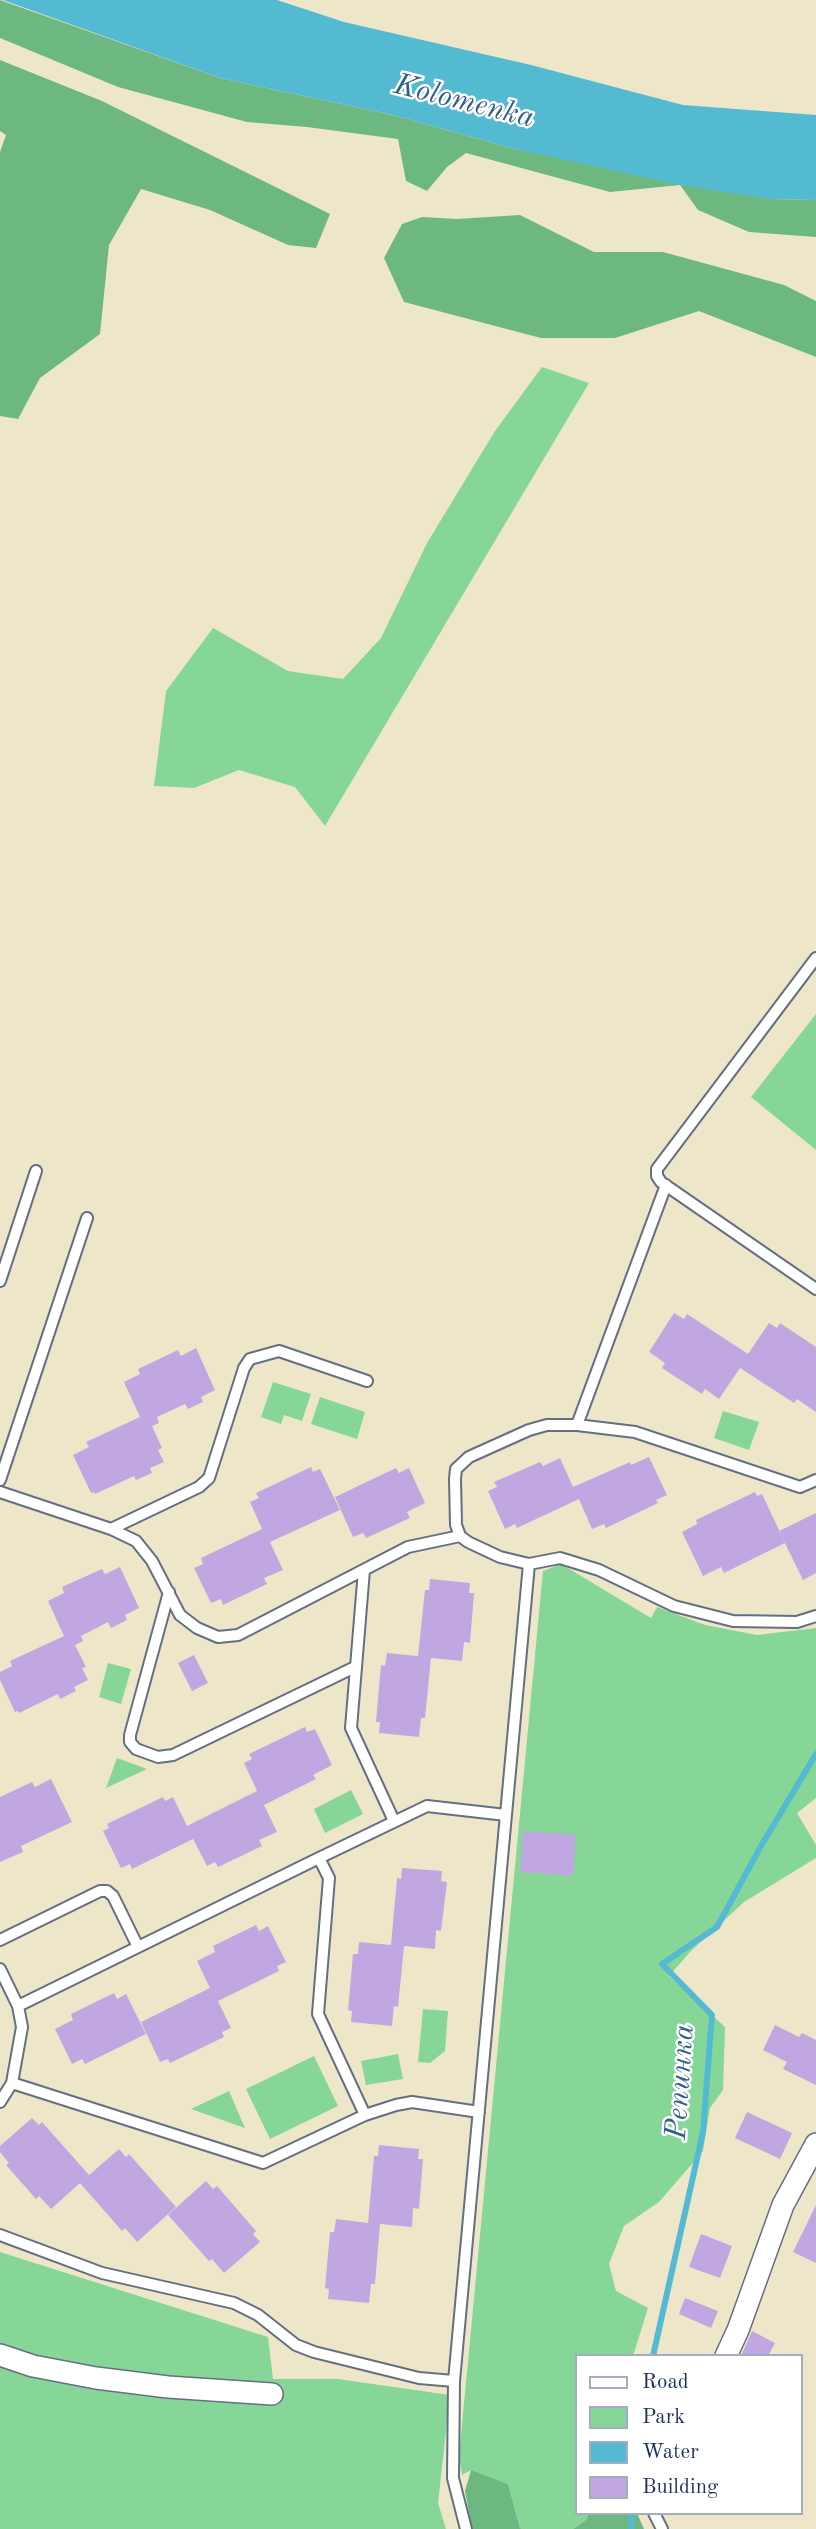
<!DOCTYPE html>
<meta charset="utf-8">
<style>
body{margin:0}
#map{position:relative;width:816px;height:2529px;overflow:hidden;background:#eee6c9;font-family:"Old Standard TT",serif}
canvas{display:block}
.legend{position:absolute;left:575px;top:2354px;width:228px;height:161px;box-sizing:border-box;background:#fff;border:2px solid #a4acbf;margin:0;padding:9px 12px;list-style:none;font-size:21px;color:#1b2f5e}
.legend li{display:flex;align-items:center;gap:14px;height:35px}
.legend b{width:35px;border:2px solid #a4acbf}
</style>
<div id="map">
<canvas width="816" height="2529"></canvas>
<ul class="legend">
<li><b style="height:9px;background:#fff"></b>Road</li>
<li><b style="height:19px;background:#86d797"></b>Park</li>
<li><b style="height:19px;background:#54bad2"></b>Water</li>
<li><b style="height:19px;background:#c1a7e1"></b>Building</li>
</ul>
</div>
<script>
const g = document.querySelector('canvas').getContext('2d');
g.lineJoin = 'round';
function fillPath(path, color) { g.fillStyle = color; g.fill(path, 'evenodd'); }
const shape = rows => new Path2D(rows.map(r => 'M' + r).join(''));
function strokePath(path, color, width, dash) { g.strokeStyle = color; g.lineWidth = width; g.lineCap = dash ? 'butt' : 'round'; g.setLineDash(dash || []); g.stroke(path); }
function label(font, color, halo, rows, align = 'center') {
  g.font = font + ' "Old Standard TT",serif'; g.lineWidth = 5; g.setLineDash([]); g.textBaseline = 'middle'; g.strokeStyle = halo; g.fillStyle = color; for (const [text, x, y, turn = 0] of rows) {
    g.save(); g.translate(x, y); g.rotate((+turn || 0) * Math.PI / 180); g.textAlign = isNaN(turn) ? turn : align; if (halo) g.strokeText(text, 0, 0); g.fillText(text, 0, 0); g.restore();
  }
}
const green = shape([
 [542,367,589,383,325,826,295,787,239,770,194,788,154,786,166,691,213,628,288,671,343,679,381,638,427,543,495,431],
 [816,1014,816,1150,751,1097],
 [273,1382,311,1394,302,1421,284,1415,281,1424,261,1417],
 [320,1397,365,1412,357,1439,311,1424],
 [723,1411,759,1422,749,1450,714,1438],
 [561,1564,651,1618,657,1607,705,1625,757,1635,816,1628,816,1798,797,1813,816,1845,816,1858,744,1902,691,1951,669,1976,725,2027,723,2090,710,2108,703,2151,659,2202,624,2226,609,2264,616,2291,648,2308,633,2356,576,2356,576,2513,589,2513,586,2520,573,2529,523,2529,520,2528,508,2484,471,2470,462,2475,459,2456,543,1571],
 [108,1663,131,1669,121,1704,99,1697],
 [117,1758,147,1769,106,1788],
 [351,1790,363,1814,325,1833,314,1809],
 [423,2009,448,2011,445,2051,430,2063,418,2062],
 [398,2054,403,2079,366,2085,361,2061],
 [314,2056,338,2106,270,2139,246,2089],
 [229,2091,245,2128,191,2109],
 [0,2252,268,2337,273,2379,338,2379,450,2395,438,2503,446,2529,0,2529]
]);
const forest = shape([
 [0,0,220,78,393,115,511,148,771,199,816,200,816,237,749,232,698,210,680,185,610,192,466,153,447,167,427,191,406,181,398,139,307,127,247,122,118,87,0,38],
 [0,60,102,101,330,214,316,248,288,245,210,210,141,189,109,245,100,334,40,378,18,419,0,416,0,152,6,135,0,131],
 [520,215,594,252,663,252,784,285,816,301,816,357,699,311,615,338,541,338,404,302,384,258,402,224,422,217,457,219],
 [471,2470,508,2484,520,2528,523,2529,472,2529,465,2491],
 [589,2513,637,2513,644,2529,573,2529,586,2520]
]);
const water = shape([
 [3,0,277,0,344,22,531,65,683,105,816,115,816,200,771,199,680,185,511,148,393,115,220,78]
]);
const stream = shape([
 [653,2356,703,2132,712,2015,662,1964,717,1927,761,1846,816,1754],
 [631,2529,631,2513]
]);
const building = shape([
 [674,1313,684,1319,687,1314,748,1354,769,1323,777,1328,780,1323,816,1347,816,1412,797,1399,794,1403,740,1368,719,1399,705,1389,702,1394,662,1368,665,1363,649,1352],
 [196,1348,215,1390,201,1397,203,1402,188,1409,185,1404,157,1417,159,1423,152,1426,162,1448,158,1450,164,1462,150,1468,152,1473,136,1480,134,1476,95,1494,94,1492,91,1493,73,1455,89,1447,86,1442,140,1417,124,1382,140,1374,138,1369,178,1350,181,1356],
 [649,1457,667,1495,656,1500,658,1503,606,1528,604,1524,592,1529,579,1499,517,1528,515,1524,505,1529,488,1491,497,1487,494,1482,540,1462,543,1466,560,1458,573,1487,630,1462,631,1465],
 [311,1467,313,1472,320,1469,340,1510,270,1542,283,1570,264,1578,267,1584,223,1605,221,1599,211,1603,194,1568,203,1564,201,1558,262,1529,250,1502,259,1498,256,1493],
 [396,1468,399,1473,409,1468,425,1503,407,1512,410,1518,366,1538,363,1533,353,1537,335,1497],
 [755,1492,757,1496,762,1494,785,1543,724,1573,721,1567,703,1576,682,1532,697,1524,696,1520],
 [816,1513,816,1573,803,1580,779,1531],
 [120,1567,139,1608,125,1615,127,1620,111,1628,108,1622,81,1636,83,1641,75,1645,86,1667,82,1668,88,1680,74,1687,76,1691,60,1699,58,1694,19,1713,18,1711,15,1712,0,1680,0,1672,12,1666,10,1661,64,1636,48,1601,64,1593,62,1587,102,1569,105,1574],
 [430,1579,470,1583,469,1593,474,1593,470,1643,464,1642,462,1661,431,1658,425,1718,421,1718,419,1737,379,1733,380,1722,376,1722,381,1665,385,1666,387,1653,418,1656,425,1590,429,1590],
 [194,1655,208,1683,192,1691,178,1663],
 [305,1727,307,1732,315,1729,332,1765,313,1775,316,1779,264,1805,277,1832,259,1840,262,1846,218,1867,215,1862,207,1866,193,1839,132,1869,130,1864,121,1868,103,1831,109,1828,107,1824,163,1797,165,1801,173,1797,187,1826,257,1791,244,1763,252,1759,249,1754],
 [51,1779,72,1822,21,1846,23,1852,0,1862,0,1797,32,1782,35,1787],
 [523,1831,576,1835,573,1876,520,1872],
 [402,1868,442,1871,441,1881,447,1882,441,1931,436,1930,435,1949,404,1946,398,2007,394,2006,392,2026,351,2022,352,2011,348,2010,353,1954,358,1954,359,1942,391,1945,397,1878,401,1879],
 [256,1925,259,1931,268,1926,286,1962,277,1966,279,1971,218,2001,231,2028,222,2032,224,2037,170,2063,168,2059,160,2062,141,2022,210,1988,197,1961,215,1952,213,1946],
 [114,1993,117,1999,126,1994,146,2034,85,2064,82,2059,72,2064,55,2029,73,2020,71,2014],
 [775,2025,799,2037,802,2033,816,2040,816,2085,783,2069,787,2062,763,2050],
 [747,2112,792,2133,780,2159,735,2138],
 [32,2118,39,2125,42,2122,89,2175,51,2209,39,2196,36,2199,6,2165,9,2163,0,2152,0,2146],
 [379,2145,419,2149,418,2159,423,2159,419,2209,413,2208,412,2227,380,2224,375,2284,371,2284,369,2303,328,2299,329,2289,325,2288,330,2232,334,2232,336,2219,368,2223,374,2156,378,2156],
 [119,2149,126,2157,129,2154,176,2207,137,2242,125,2228,122,2231,80,2183],
 [206,2181,213,2189,217,2186,256,2231,253,2234,260,2242,224,2273,212,2259,209,2261,168,2215],
 [816,2205,816,2263,793,2252],
 [701,2234,732,2246,720,2278,689,2267],
 [685,2298,718,2311,711,2328,679,2314],
 [752,2331,775,2343,768,2356,741,2356]
]);
const service = shape([
 [816,958,657,1169,657,1176,661,1182,816,1289],
 [0,1281,36,1171],
 [577,1425,666,1185],
 [0,1480,87,1218],
 [0,1492,111,1529,136,1541,152,1561,180,1615,197,1628,218,1637,238,1635,408,1547,460,1536],
 [111,1529,199,1487,209,1478,244,1368,250,1359,279,1351,367,1381],
 [529,1564,500,1557,468,1542,460,1536,456,1525,455,1479,456,1469,469,1457,529,1430,547,1425,577,1425,635,1432,800,1487,816,1480],
 [364,1570,351,1728,394,1821],
 [169,1592,130,1735,130,1742,136,1749,158,1757,173,1755,355,1667],
 [0,1940,100,1891,107,1891,113,1896,138,1947],
 [0,1969,18,2006],
 [12,2083,22,2027,18,2006,319,1858],
 [0,2102,12,2083,263,2163,365,2115,396,2105,412,2102,479,2112],
 [365,2115,318,2014,329,1878,319,1858,427,1806,506,1815],
 [0,2235,102,2273,234,2303,258,2315,296,2345,314,2352,419,2378,454,2381],
 [654,2513,662,2529],
 [466,2529,453,2478,454,2381,529,1564,560,1558,599,1570,674,1606,733,1621,797,1622,816,1616]
]);
const minor = shape([
 [0,2355,33,2366,96,2378,168,2387,272,2394],
 [726,2356,738,2330,783,2205,816,2144]
]);
const waterNames = [
 ["Kolomenka",464,102,14],
 ["Репинка",681,2082,-86]
];
fillPath(green, '#86d797');
fillPath(forest, '#6cb880');
fillPath(water, '#54bad2');
strokePath(stream, '#54bad2', 6);
fillPath(building, '#c1a7e1');
strokePath(service, '#656f83', 14);
strokePath(minor, '#656f83', 24);
strokePath(service, '#fff', 10);
strokePath(minor, '#fff', 21);
label('italic 30px', '#2f6087', '#fff', waterNames);
</script>
